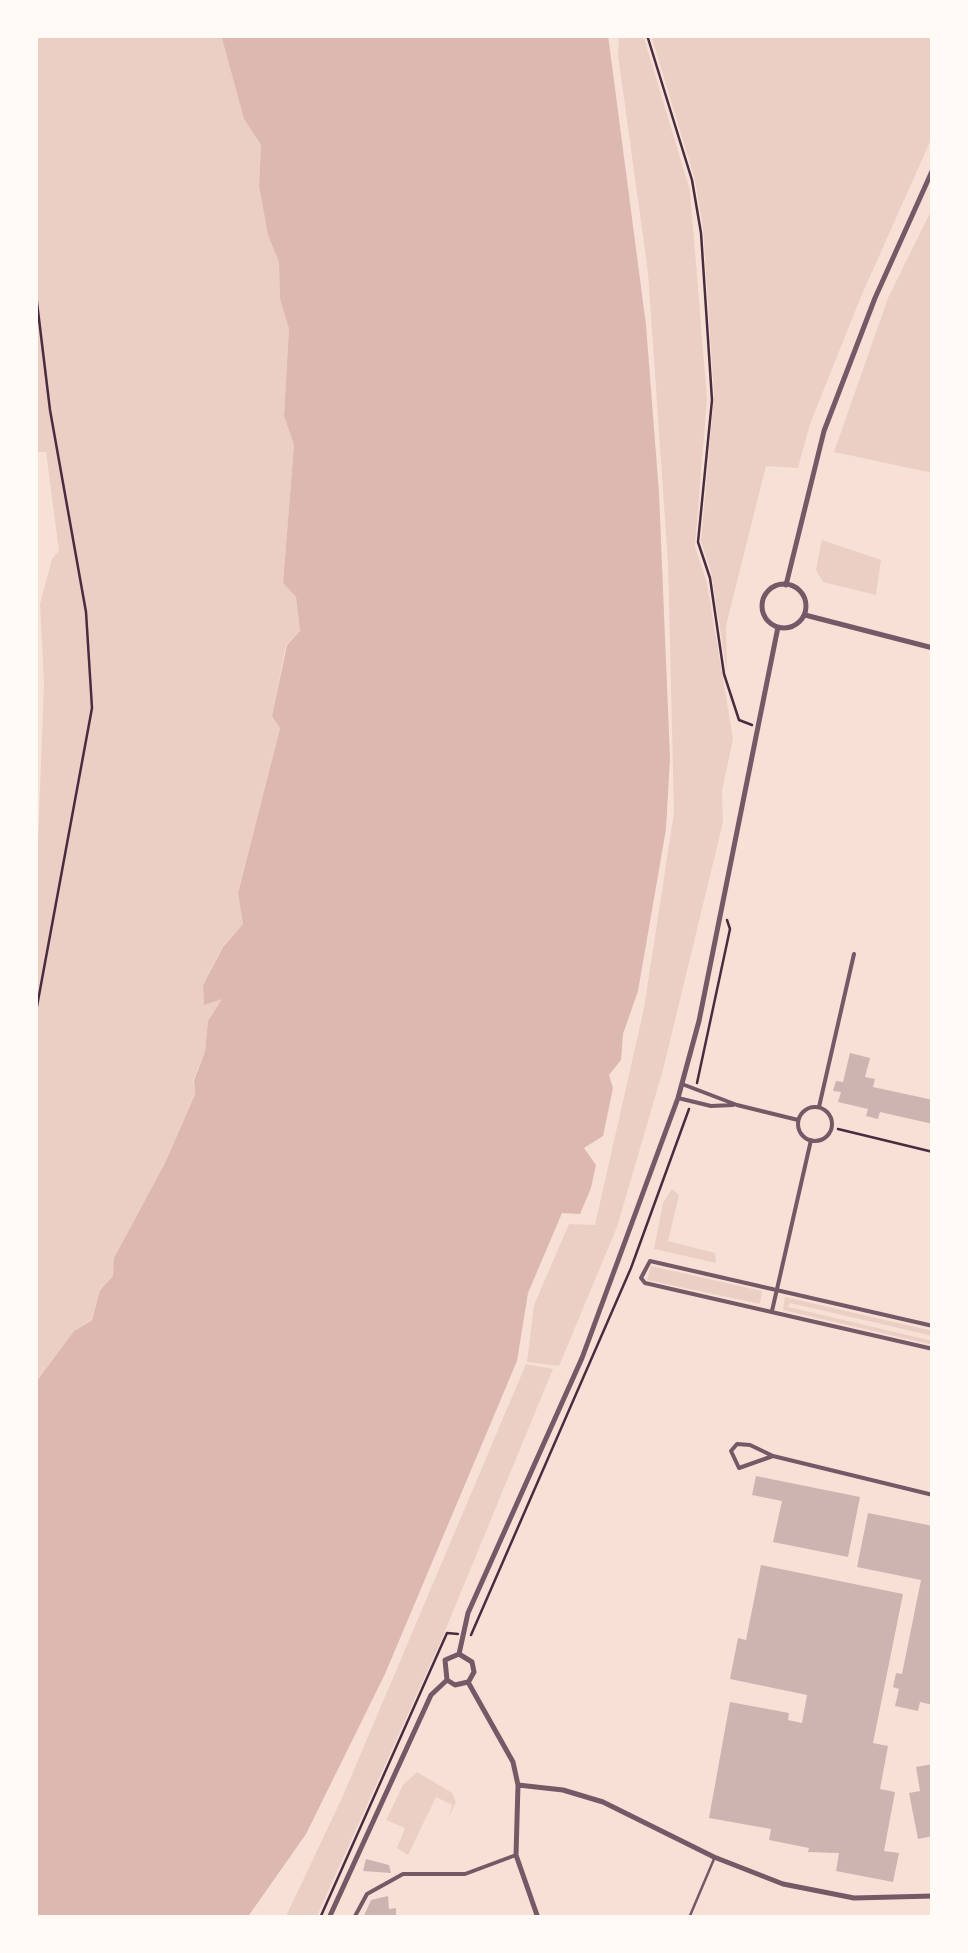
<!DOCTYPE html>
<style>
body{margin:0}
#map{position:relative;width:968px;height:1953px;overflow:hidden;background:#f7e1d7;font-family:"Sofia Sans Condensed",sans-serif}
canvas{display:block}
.frame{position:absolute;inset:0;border:38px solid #fffaf5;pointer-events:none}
</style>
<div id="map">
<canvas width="968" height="1953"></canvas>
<div class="frame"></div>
</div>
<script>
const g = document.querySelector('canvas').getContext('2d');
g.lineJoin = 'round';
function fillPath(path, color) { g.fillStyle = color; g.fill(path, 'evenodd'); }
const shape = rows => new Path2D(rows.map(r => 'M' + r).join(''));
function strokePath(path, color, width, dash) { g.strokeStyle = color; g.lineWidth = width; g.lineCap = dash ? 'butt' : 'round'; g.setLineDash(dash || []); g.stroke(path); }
const green = shape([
 [35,35,221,35,244,119,261,145,259,186,268,234,279,262,280,299,289,329,284,416,294,445,283,583,296,597,300,631,286,645,272,716,280,727,238,892,243,924,223,946,203,984,204,1004,223,998,208,1021,205,1052,193,1080,195,1093,165,1163,114,1258,113,1276,100,1289,92,1319,74,1331,35,1382,35,924,44,683,40,604,52,559,59,551,46,452,35,452],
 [619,35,643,35,690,190,707,399,695,546,707,583,733,739,722,791,723,822,663,1070,617,1227,559,1366,527,1362,534,1305,569,1224,595,1225,644,1008,674,812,668,563,648,273,618,55],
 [651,35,933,35,933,135,860,299,810,424,798,468,766,466,726,626,727,672,711,572,701,541,714,395,703,228,695,180],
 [933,207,933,473,834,452,888,298],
 [822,540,881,560,876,595,823,582,816,570],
 [672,1189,679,1195,668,1241,715,1253,716,1263,654,1249,663,1203],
 [651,1266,762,1291,760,1304,647,1280],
 [785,1297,933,1331,933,1336,790,1303,788,1307,933,1341,933,1345,783,1310],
 [526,1364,553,1369,440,1643,316,1918,285,1918,342,1798],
 [417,1772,452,1793,456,1802,448,1818,452,1805,436,1797,408,1855,397,1848,405,1828,386,1820,403,1785]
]);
const water = shape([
 [221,35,608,35,646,325,659,493,670,758,666,829,638,991,623,1034,621,1060,609,1075,613,1088,603,1136,584,1148,596,1165,591,1188,580,1214,562,1213,528,1293,517,1361,385,1674,306,1834,247,1918,35,1918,35,1383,74,1331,92,1320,100,1290,113,1276,114,1258,165,1163,195,1094,194,1080,205,1052,208,1021,222,999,204,1005,203,985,223,947,243,924,238,893,280,728,272,716,287,645,300,631,296,597,283,583,294,445,284,416,289,329,280,299,279,262,268,235,259,186,261,145,244,119]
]);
const building = shape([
 [850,1053,870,1058,865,1077,875,1079,873,1087,933,1100,933,1124,880,1112,878,1119,866,1116,868,1109,838,1102,841,1092,833,1091,836,1081,843,1082],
 [756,1476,860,1497,848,1557,773,1542,782,1501,752,1495],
 [868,1513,933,1526,933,1705,920,1702,918,1711,895,1706,899,1689,893,1687,896,1673,902,1674,921,1580,857,1567],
 [761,1565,903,1594,873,1743,888,1746,880,1789,895,1792,884,1851,899,1853,893,1882,836,1871,839,1853,808,1852,809,1848,769,1840,771,1829,709,1818,730,1702,789,1713,788,1720,802,1723,807,1695,730,1679,738,1638,746,1640],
 [933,1764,933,1836,918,1839,909,1793,920,1791,916,1767],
 [366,1859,389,1865,391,1873,363,1871],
 [388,1896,389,1909,396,1908,396,1917,363,1918,371,1900]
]);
const path = shape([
 [647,35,692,180,701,233,712,400,698,542,710,578,724,674,739,720,752,725],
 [35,286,50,410,86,612,92,708,35,1017],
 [697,1083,730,929,727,920],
 [838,1129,933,1152],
 [471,1635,631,1268,689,1109],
 [320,1918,447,1633,458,1634]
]);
const service = shape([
 [689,1918,714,1859]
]);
const minor = shape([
 [682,1084,737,1105,798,1120],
 [678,1098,711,1106,733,1105],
 [819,1107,854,954],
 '798 1124a17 17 0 1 1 34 0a17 17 0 1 1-34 0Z',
 [772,1311,811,1140],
 [933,1326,650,1261,641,1278,645,1283,933,1349],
 [773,1456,739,1468,731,1451,737,1444,750,1445,773,1456,933,1495],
 [354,1918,367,1894,403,1874,465,1874,516,1855]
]);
const tertiary = shape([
 '762 606a22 22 0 1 1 44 0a22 22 0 1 1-44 0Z',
 [786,585,824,431,875,298,933,169],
 [805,615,933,648],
 [459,1654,468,1613,582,1358,678,1098,699,1021,778,627],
 [459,1654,472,1662,474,1672,469,1681],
 [447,1680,445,1660,459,1654],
 [447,1680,455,1685,468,1682],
 [468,1682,513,1762,518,1785,516,1855,538,1918],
 [518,1785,563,1790,603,1802,714,1857,783,1884,854,1898,933,1896],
 [329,1918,431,1695,447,1680]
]);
fillPath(green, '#ebcfc5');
fillPath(water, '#dcb8b0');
fillPath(building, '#ccb4b1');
strokePath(path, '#4a2c40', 2.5);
strokePath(service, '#755966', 2.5);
strokePath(minor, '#755966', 4);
strokePath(tertiary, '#755966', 5);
</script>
